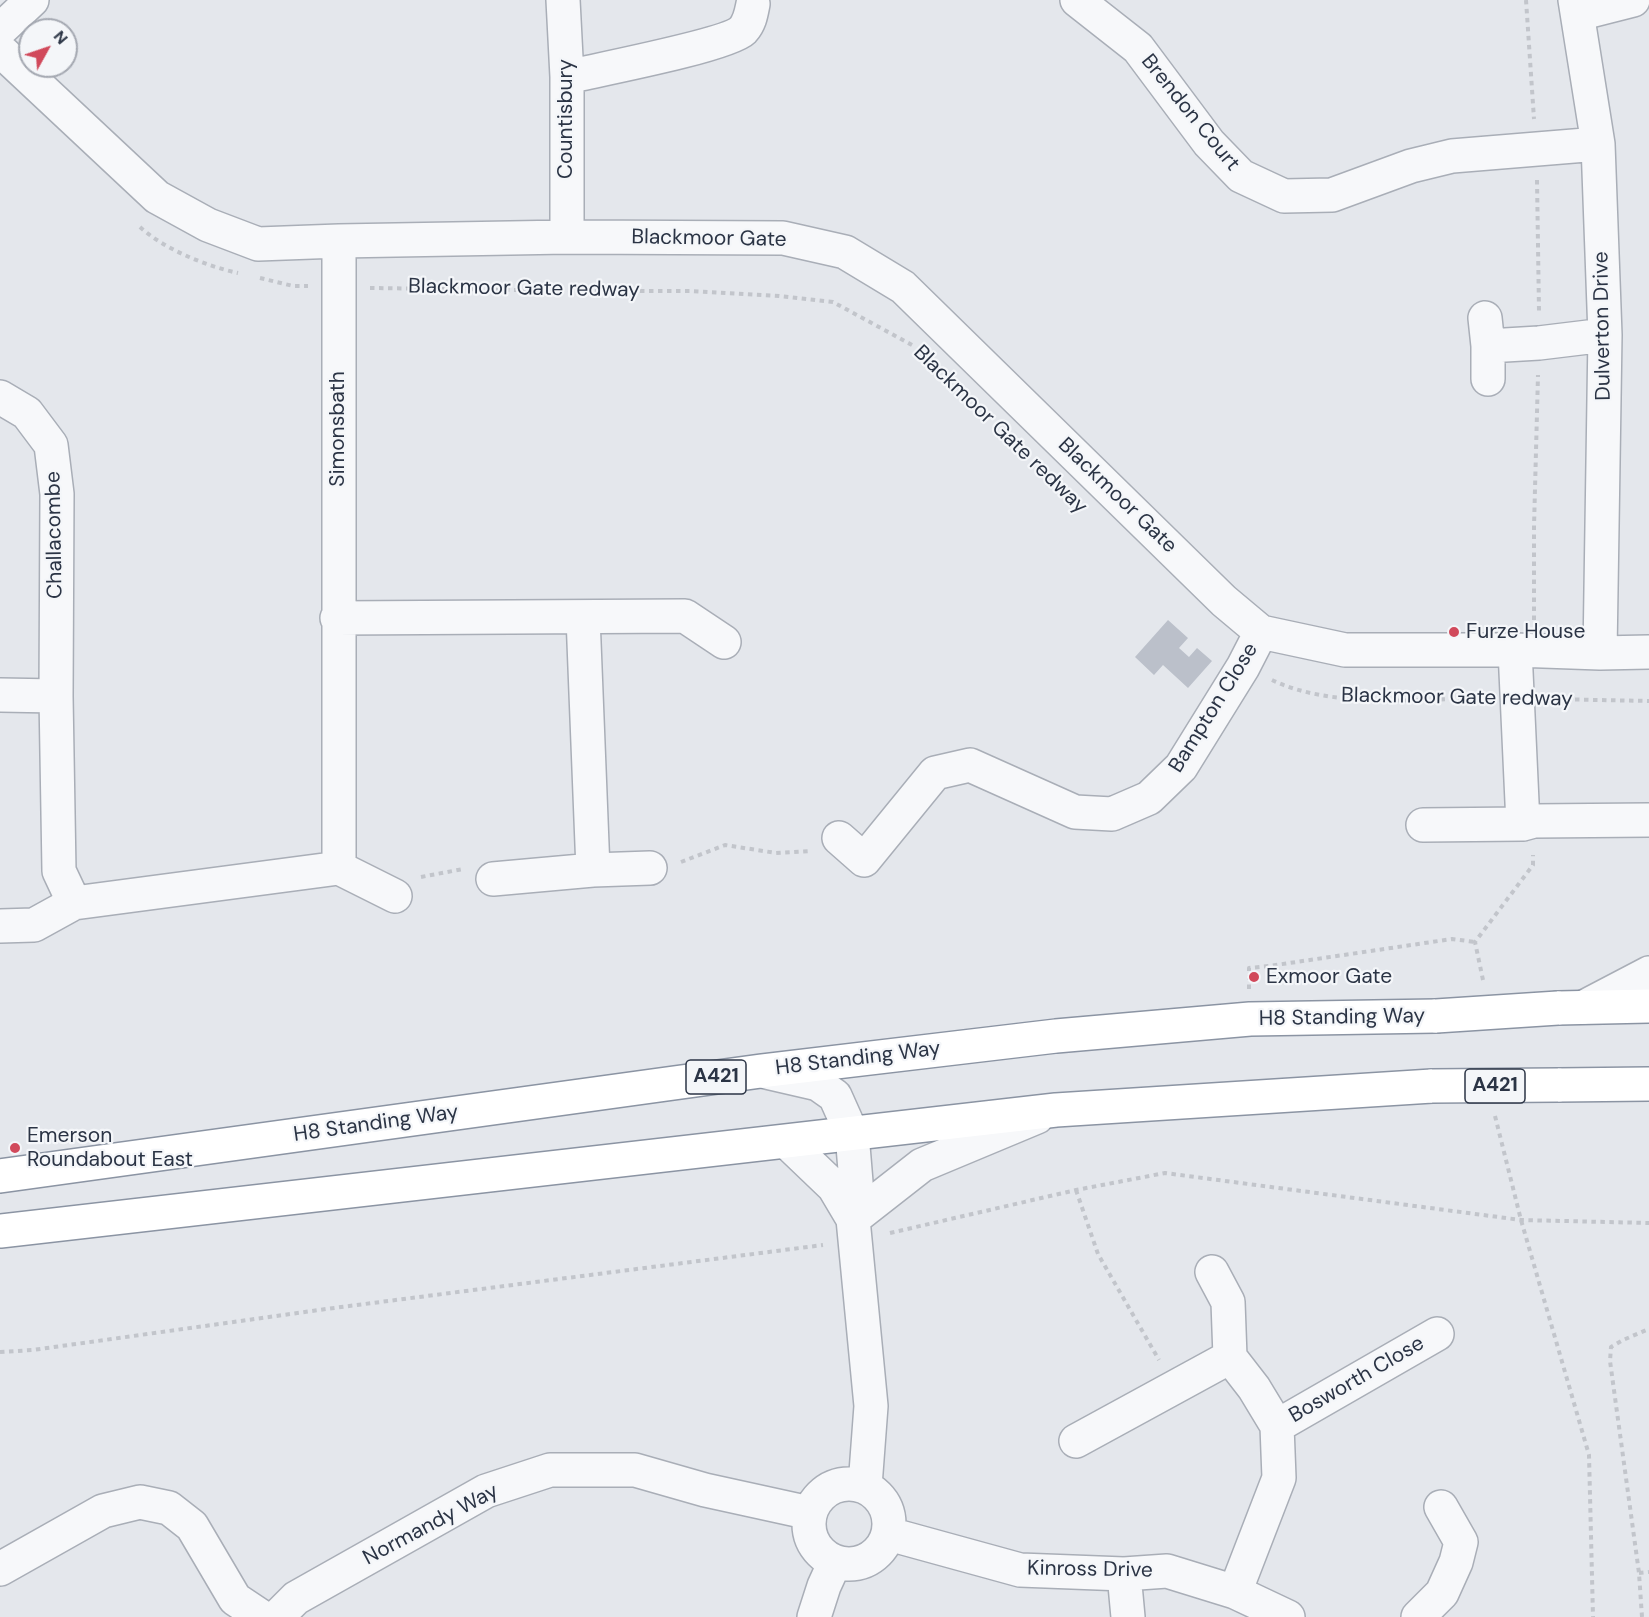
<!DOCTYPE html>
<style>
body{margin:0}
#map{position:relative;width:1649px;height:1617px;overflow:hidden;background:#e4e7ec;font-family:"DM Sans",sans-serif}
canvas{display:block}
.north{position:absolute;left:18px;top:18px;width:60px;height:60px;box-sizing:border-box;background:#f4f6f9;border:2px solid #a4a8b1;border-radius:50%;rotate:50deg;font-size:16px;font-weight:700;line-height:24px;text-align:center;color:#2b3445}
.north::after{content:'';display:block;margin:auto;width:21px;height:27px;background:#d1495b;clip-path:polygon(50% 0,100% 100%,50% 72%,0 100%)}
</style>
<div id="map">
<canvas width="1649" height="1617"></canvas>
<div class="north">N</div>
</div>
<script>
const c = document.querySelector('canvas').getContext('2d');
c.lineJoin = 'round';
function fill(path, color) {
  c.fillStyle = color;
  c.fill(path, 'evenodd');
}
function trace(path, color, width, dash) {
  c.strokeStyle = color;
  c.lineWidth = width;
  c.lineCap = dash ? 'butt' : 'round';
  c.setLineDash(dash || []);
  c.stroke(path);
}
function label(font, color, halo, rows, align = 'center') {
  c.font = font + ' "DM Sans",sans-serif';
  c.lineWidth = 4.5;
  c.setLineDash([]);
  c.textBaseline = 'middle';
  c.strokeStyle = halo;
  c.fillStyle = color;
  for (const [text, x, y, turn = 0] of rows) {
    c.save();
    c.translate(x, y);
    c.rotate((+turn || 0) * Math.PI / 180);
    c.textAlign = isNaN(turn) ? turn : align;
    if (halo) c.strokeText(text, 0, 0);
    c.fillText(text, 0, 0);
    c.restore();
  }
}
fill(new Path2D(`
 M1168,620L1188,638L1179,648L1189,657L1197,648L1212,661L1188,688L1163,665L1154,675L1135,657Z`), '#bbc0ca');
const minor = new Path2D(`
 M563,0L567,77V237
 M1077,0L1138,48L1209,143L1241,176L1284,196L1332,195L1411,166L1452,156L1598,144
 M1575,0L1598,144L1605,335L1600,653
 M1578,14L1633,0
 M0,30L32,0
 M0,50L157,197L208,225L258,244L339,241L567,237L783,238L845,252L903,287L1224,601L1261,632L1345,650H1515L1600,653L1649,652
 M567,77C597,70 728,45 743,30C750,22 751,14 753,4
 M339,241V868L395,896
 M1485,318L1488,346V379
 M1488,346L1539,343L1605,335
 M0,397L27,413L51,445L57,494L56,696L59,871L74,903
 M583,617L593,870
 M337,618L685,616L724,642
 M1515,650L1523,824
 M0,695L56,696
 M1423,825L1523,824L1534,821L1649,820
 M839,838L864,860L935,773L970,765L1075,812L1112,814L1149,798L1181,767L1243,667L1261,632
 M493,879L593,870L650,868
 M0,926L34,925L74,903L339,868
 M1584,1007L1649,973
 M766,1072L818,1084L835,1096L852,1134L856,1182L853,1219L871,1406L865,1486
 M787,1142L834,1187L853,1219
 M853,1219L922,1165L1037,1117
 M1212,1272L1228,1302L1230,1357
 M1277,1426L1437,1334
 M1076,1441L1230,1357L1254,1388L1277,1426L1279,1478L1235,1592
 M809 1524a40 40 0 1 1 80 0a40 40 0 1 1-80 0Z
 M889,1534L1020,1570L1124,1574L1167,1571L1235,1592L1288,1617
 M0,1569L103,1511L140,1502L169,1508L192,1526L235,1599L262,1617
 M1124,1574L1128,1617
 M277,1617L296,1598L486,1491L550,1470H635L705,1490L810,1513
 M814,1617L824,1586L835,1562
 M1418,1617L1442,1593L1456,1562L1461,1542L1441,1507`);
const highway = new Path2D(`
 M1558,1008L1649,1006
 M1558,1085L1649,1084
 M0,1176L761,1071L1056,1036L1250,1019L1436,1016
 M0,1231L1056,1110L1432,1086`);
trace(minor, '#a9aeb7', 36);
trace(highway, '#8b94a3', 36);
trace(new Path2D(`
 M1526,0L1534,119
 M1537,180L1539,311
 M140,227C164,249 206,266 238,273
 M260,278L293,286H308
 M370,288L597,291H691L779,296L833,302L912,345
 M1534,620V527L1538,375
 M1272,680C1332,709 1420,699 1486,698
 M1548,699L1649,701
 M681,862L725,845L776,853L810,851
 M421,877L463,869
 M1483,980L1475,942L1533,865V855
 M1249,989V968L1269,966L1452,939L1475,942
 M1495,1116L1521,1220L1589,1455L1593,1617
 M1076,1190L1098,1254L1159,1360
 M890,1233L1076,1190L1165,1173L1521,1220L1649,1223
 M0,1352L33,1350L326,1309L823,1245
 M1639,1573L1649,1572
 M1642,1617L1639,1573L1610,1361L1611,1347L1623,1340L1649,1329`), '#c2c5cb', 4, [4.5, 4.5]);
trace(minor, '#f7f8fa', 33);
trace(highway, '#fff', 33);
const highwayBridge = new Path2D(`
 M1436,1016L1558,1008
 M1432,1086L1558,1085`);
trace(highwayBridge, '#8b94a3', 36, []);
trace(highwayBridge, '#fff', 33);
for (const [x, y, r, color] of [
 [1454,632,6,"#d1495b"],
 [1254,977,6,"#d1495b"],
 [15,1148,6,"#d1495b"]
]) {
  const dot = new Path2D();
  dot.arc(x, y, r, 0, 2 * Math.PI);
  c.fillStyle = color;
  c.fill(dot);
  trace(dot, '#f4f6f9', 2);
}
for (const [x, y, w] of [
 [716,1077,60],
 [1495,1086,60]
]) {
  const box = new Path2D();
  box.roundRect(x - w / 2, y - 17, w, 34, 4.5);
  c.fillStyle = '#f4f6f9';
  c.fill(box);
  trace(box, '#2b3445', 1.5);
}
label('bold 20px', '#2b3445', null, [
 ["A421",716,1077],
 ["A421",1495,1086]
]);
label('21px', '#2b3445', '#f4f6f9', [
 ["Brendon Court",1190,113,51],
 ["Countisbury",566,119,-90],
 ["Blackmoor Gate",709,239,1],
 ["Blackmoor Gate redway",524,289,1],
 ["Dulverton Drive",1603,326,-91],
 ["Simonsbath",338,429,-90],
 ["Blackmoor Gate redway",1000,430,44],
 ["Blackmoor Gate",1117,496,44],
 ["Challacombe",55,535,-91],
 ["Blackmoor Gate redway",1457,698,1],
 ["Bampton Close",1214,708,-58],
 ["H8 Standing Way",1342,1018,-1],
 ["H8 Standing Way",858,1059,-7],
 ["H8 Standing Way",376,1124,-8],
 ["Bosworth Close",1357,1380,-30],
 ["Normandy Way",431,1525,-28],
 ["Kinross Drive",1090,1570,1]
]);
label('21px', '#2b3445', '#f4f6f9', [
 ["Furze House",1466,632],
 ["Exmoor Gate",1266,977],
 ["Emerson",27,1136],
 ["Roundabout East",27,1160]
], 'left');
</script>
